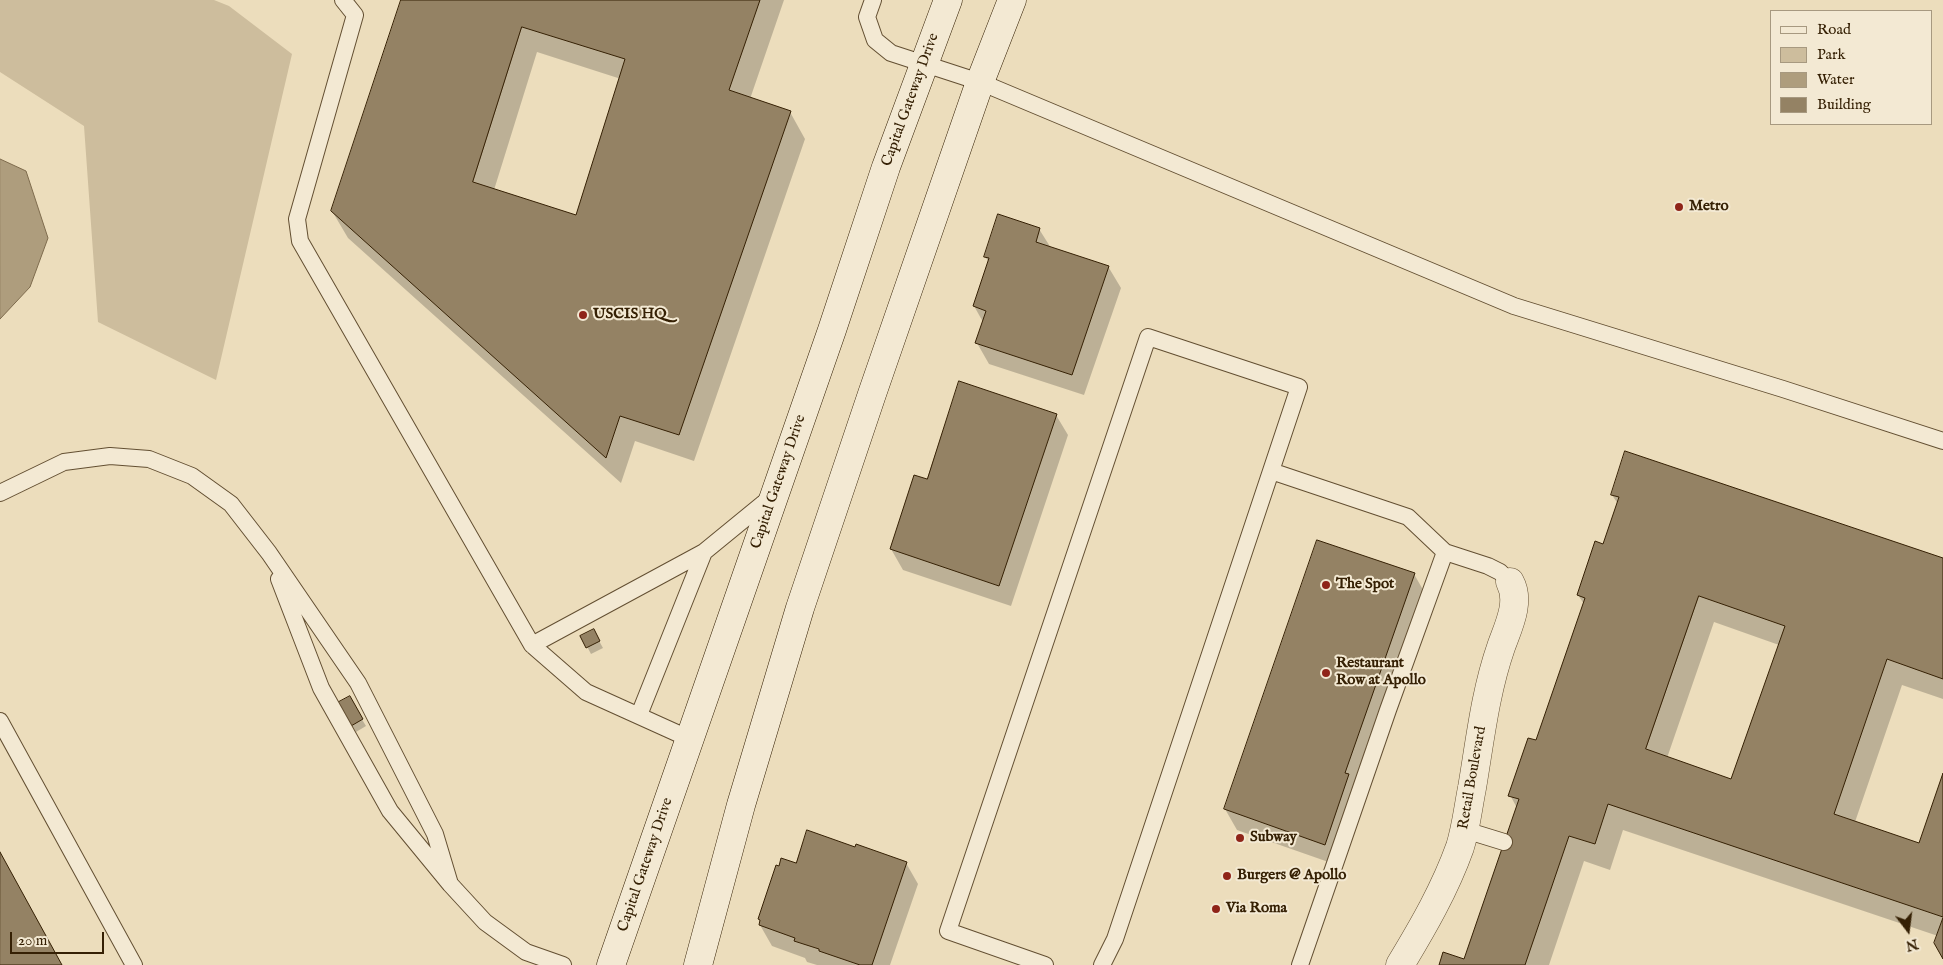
<!DOCTYPE html>
<style>
body{margin:0}
#map{position:relative;width:1943px;height:965px;overflow:hidden;background:#ecddbc;font-family:"IM FELL English",serif}
canvas{display:block}
.legend{position:absolute;left:1770px;top:10px;width:162px;height:115px;box-sizing:border-box;background:#f3e9d3;border:1px solid #a79980;margin:0;padding:6px 9px;list-style:none;font-size:15px;color:#352004}
.legend li{display:flex;align-items:center;gap:10px;height:25px}
.legend b{width:25px;border:1px solid #a79980}
.north{position:absolute;left:1883px;top:905px;width:50px;height:50px;-webkit-text-stroke:4px #f3e9d3;paint-order:stroke;rotate:165deg;font-size:14px;font-weight:700;line-height:20px;text-align:center;color:#352004}
.north::after{content:'';display:block;margin:auto;width:18px;height:22px;background:#352004;clip-path:polygon(50% 0,100% 100%,50% 72%,0 100%)}
.scale{position:absolute;left:10px;top:932px;width:94px;height:22px;box-sizing:border-box;border:2px solid #352004;border-top:0;padding-left:6px;font-size:15px;line-height:18px;white-space:nowrap;color:#352004;-webkit-text-stroke:4px #f3e9d3;paint-order:stroke}
</style>
<div id="map">
<canvas width="1943" height="965"></canvas>
<ul class="legend">
<li><b style="height:6px;background:#f3e9d3"></b>Road</li>
<li><b style="height:14px;background:#cdbd9d"></b>Park</li>
<li><b style="height:14px;background:#ae9d7d"></b>Water</li>
<li><b style="height:14px;background:#948264"></b>Building</li>
</ul>
<div class="north">N</div>
<div class="scale">20 m</div>
</div>
<script>
const c = document.querySelector('canvas').getContext('2d');
c.lineJoin = 'round';
function fill(path, color) {
  c.fillStyle = color;
  c.fill(path, 'evenodd');
}
function trace(path, color, width, dash) {
  c.strokeStyle = color;
  c.lineWidth = width;
  c.lineCap = dash ? 'butt' : 'round';
  c.setLineDash(dash || []);
  c.stroke(path);
}
function label(font, color, halo, rows, align = 'center') {
  c.font = font + ' "IM FELL English",serif';
  c.lineWidth = 4;
  c.setLineDash([]);
  c.textBaseline = 'middle';
  c.strokeStyle = halo;
  c.fillStyle = color;
  for (const [text, x, y, turn = 0] of rows) {
    c.save();
    c.translate(x, y);
    c.rotate((+turn || 0) * Math.PI / 180);
    c.textAlign = isNaN(turn) ? turn : align;
    if (halo) c.strokeText(text, 0, 0);
    c.fillText(text, 0, 0);
    c.restore();
  }
}
fill(new Path2D(`
 M0,0H214L229,6L292,54L216,380L98,322L84,126L0,72Z`), '#cdbd9d');
const water = new Path2D(`
 M0,159L26,171L48,238L30,287L0,319Z`);
fill(water, '#ae9d7d');
trace(water, '#7e6b4d', 1);
fill(new Path2D(`
 M402,0H784L750,99L790,112L805,139L694,461L635,441L621,483L348,238L332,211ZM537,52L621,79L577,216L494,190Z
 M1039,229L1051,248L1109,268L1121,288L1084,395L989,364L977,343L983,322L974,306L989,262L985,257Z
 M1056,415L1068,435L1011,606L903,570L891,549L928,481Z
 M1612,495L1943,560V699L1902,685L1855,822L1920,844L1943,777V956L1938,936L1623,830L1610,870L1584,861L1549,965H1440L1465,961L1517,808L1510,795L1536,742L1584,604L1578,595L1604,546L1618,504ZM1714,622L1779,645L1732,781L1667,758Z
 M1414,574L1426,595L1337,865L1237,830L1225,809Z
 M593,630L603,648L591,654L582,637Z
 M349,698L366,726L356,732L339,704Z
 M856,848L906,863L918,884L890,965H817L807,962L805,958L772,946L760,925L761,922L759,919L796,865Z`), '#0003');
const building = new Path2D(`
 M401,0H760L729,90L791,111L679,435L620,416L606,458L331,211ZM522,27L625,59L576,215L473,182Z
 M998,214L1040,228L1036,242L1109,266L1072,375L975,343L986,311L973,306L989,258L984,257Z
 M959,381L1057,414L999,586L890,549L914,475L927,479Z
 M1625,451L1943,558V679L1887,659L1834,814L1919,843L1943,773V917L1608,804L1595,844L1569,836L1525,965H1439L1443,952L1464,959L1519,799L1508,796L1528,738L1536,740L1585,598L1577,595L1595,541L1603,544L1619,497L1611,495ZM1699,596L1785,626L1731,779L1646,749Z
 M1317,540L1415,573L1345,773L1349,774L1325,845L1224,809Z
 M594,629L600,641L586,648L580,636Z
 M350,696L363,719L351,726L337,703Z
 M807,830L855,847L856,844L907,862L872,965H860L819,951V949L794,941L795,938L759,925L760,920L758,919L776,865L779,866L781,858L796,863Z
 M0,852L62,965H0Z
 M1943,918V959L1934,943Z`);
fill(building, '#948264');
trace(building, '#352004', 1);
const lane = new Path2D(`
 M343,0L355,15L297,219L300,241L532,645L704,552L770,498
 M873,0L867,17L875,40L891,53L980,82L1514,306L1783,389L1943,441
 M1271,471L1408,517L1445,552L1488,566L1500,572L1510,582
 M0,493L64,462L110,456L149,459L192,476L231,504L269,553L358,683L435,834L450,884
 M279,579L321,688L390,811L450,884L485,922L526,952L563,965
 M532,645L586,692L690,739
 M639,715L704,552
 M0,721L134,965
 M1465,830L1504,842
 M1045,965L948,931L1148,337L1299,387L1115,939L1102,965
 M1300,965L1388,710L1445,552`);
const street = new Path2D(`
 M1400,965C1423,927 1445,889 1460,847C1466,828 1468,808 1472,788C1480,741 1485,693 1501,647C1508,627 1521,602 1510,582`);
const secondary = new Path2D(`
 M611,965L832,330L886,167L948,0
 M698,965L741,805L800,608L872,394L980,82L1012,0`);
trace(lane, '#634f32', 18);
trace(street, '#634f32', 29);
trace(secondary, '#352004', 29);
trace(lane, '#f3e9d3', 16);
trace(street, '#f3e9d3', 28);
trace(secondary, '#f3e9d3', 28);
for (const [x, y, r, color] of [
 [1679,207,5,"#8f2418"],
 [583,315,5,"#8f2418"],
 [1326,585,5,"#8f2418"],
 [1326,673,5,"#8f2418"],
 [1240,838,5,"#8f2418"],
 [1227,876,5,"#8f2418"],
 [1216,909,5,"#8f2418"]
]) {
  const dot = new Path2D();
  dot.arc(x, y, r, 0, 2 * Math.PI);
  c.fillStyle = color;
  c.fill(dot);
  trace(dot, '#f3e9d3', 2);
}
label('15px', '#352004', '#f3e9d3', [
 ["Capital Gateway Drive",911,100,-70],
 ["Capital Gateway Drive",779,482,-71],
 ["Retail Boulevard",1473,778,-80],
 ["Capital Gateway Drive",646,865,-71]
]);
label('bold 15px', '#352004', '#f3e9d3', [
 ["Metro",1689,207],
 ["USCIS HQ",593,315],
 ["The Spot",1336,585],
 ["Restaurant",1336,664],
 ["Row at Apollo",1336,681],
 ["Subway",1250,838],
 ["Burgers @ Apollo",1237,876],
 ["Via Roma",1226,909]
], 'left');
</script>
